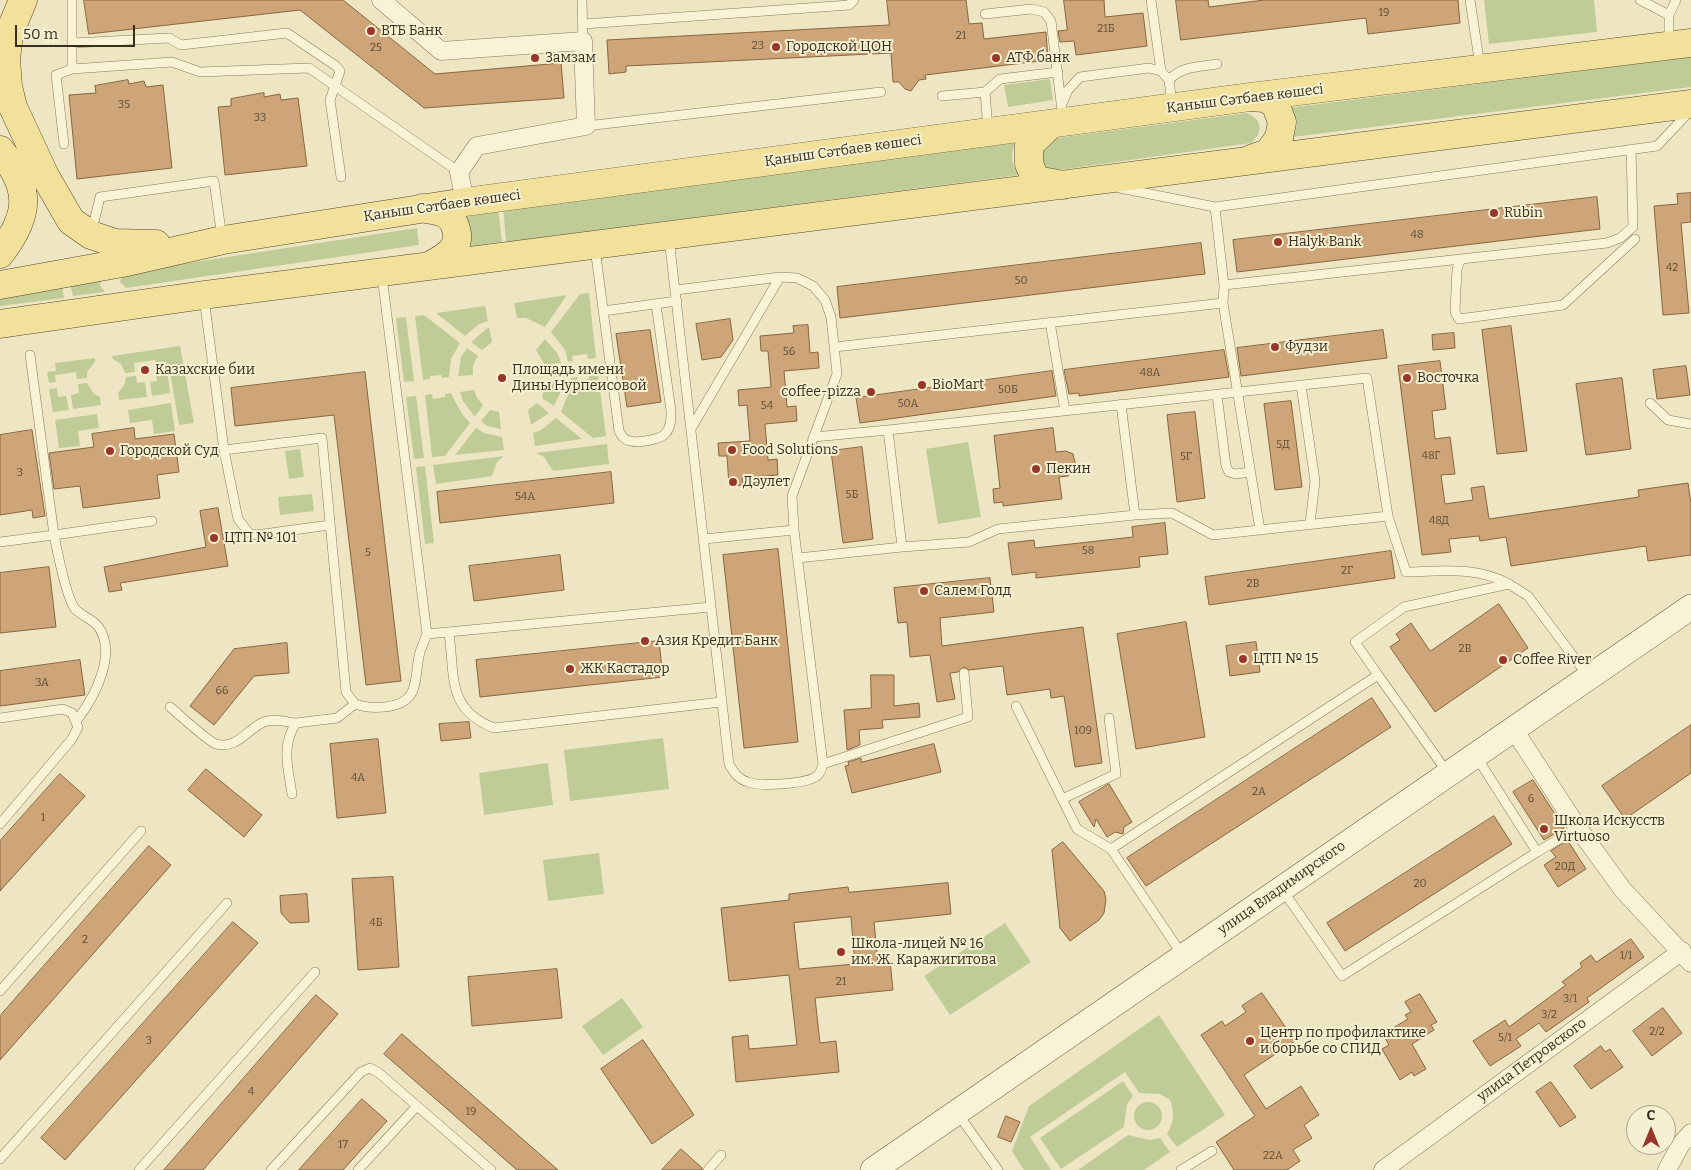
<!DOCTYPE html>
<meta charset="utf-8">
<style>
body{margin:0}
#map{position:relative;width:1691px;height:1170px;overflow:hidden;background:#eee6c3;font-family:Bitter,serif}
canvas{display:block}
.north{position:absolute;left:1626px;top:1105px;width:50px;height:50px;box-sizing:border-box;background:#f6f0d2;border:1px solid #aaa28a;border-radius:50%;rotate:0deg;font-size:14px;font-weight:700;line-height:20px;text-align:center;color:#382e1e}
.north::after{content:'';display:block;margin:auto;width:18px;height:22px;background:#983629;clip-path:polygon(50% 0,100% 100%,50% 72%,0 100%)}
.scale{position:absolute;left:15px;top:25px;width:120px;height:22px;box-sizing:border-box;border:2px solid #382e1e;border-top:0;padding-left:6px;font-size:15px;line-height:18px;white-space:nowrap;color:#382e1e;-webkit-text-stroke:4px #f6f0d2;paint-order:stroke}
</style>
<div id="map">
<canvas width="1691" height="1170"></canvas>
<div class="north">С</div>
<div class="scale">50 m</div>
</div>
<script>
const c = document.querySelector('canvas').getContext('2d');
c.lineJoin = 'round';
function fill(path, color) {
  c.fillStyle = color;
  c.fill(path, 'evenodd');
}
function trace(path, color, width, dash) {
  c.strokeStyle = color;
  c.lineWidth = width;
  c.lineCap = dash ? 'butt' : 'round';
  c.setLineDash(dash || []);
  c.stroke(path);
}
function label(font, color, halo, rows, align = 'center') {
  c.font = font + ' Bitter,serif';
  c.lineWidth = 4;
  c.setLineDash([]);
  c.textBaseline = 'middle';
  c.strokeStyle = halo;
  c.fillStyle = color;
  for (const [text, x, y, turn = 0] of rows) {
    c.save();
    c.translate(x, y);
    c.rotate((+turn || 0) * Math.PI / 180);
    c.textAlign = isNaN(turn) ? turn : align;
    if (halo) c.strokeText(text, 0, 0);
    c.fillText(text, 0, 0);
    c.restore();
  }
}
fill(new Path2D(`
 M1484,0H1594L1597,32L1489,44Z
 M1691,57V87L1293,137C1299,126 1298,117 1288,108Z
 M1050,79L1053,100L1008,107L1004,85Z
 M1247,113C1262,119 1264,133 1251,143L1052,171L1045,168L1041,161L1042,145L1049,139Z
 M1015,143C1010,155 1011,164 1019,175L506,242L503,206Z
 M498,207L502,242L465,247L459,212Z
 M417,228L419,245L126,288L120,282L123,273Z
 M102,277L100,285L105,292L73,296L70,284Z
 M62,286L64,298L0,306V297Z
 M589,293L596,358L588,359L587,354L572,356L573,361L568,362L565,350L551,332L580,294Z
 M567,295L545,327L526,318H517L514,303Z
 M485,306L488,321L479,324L465,336L436,313Z
 M424,315L460,343L451,359L449,377L442,378L441,375L430,376V379L423,380L415,316Z
 M406,317L414,381L404,382L396,318Z
 M489,327L492,342L482,350L471,342Z
 M545,339L558,354L561,363L545,365L536,350Z
 M180,346L194,423L179,425L169,366L156,367L155,360L134,363L135,372L125,373L121,364L113,359L112,356Z
 M467,348L478,356L473,365V375L458,376L461,357Z
 M95,358V362L87,372V378L77,379L76,372L55,375L56,382L49,383L47,372L56,371L55,363Z
 M167,371L170,393L152,396L150,382L157,381L156,372Z
 M598,374L606,436L593,438L561,412L569,392L571,378L577,377L578,381L589,379V375Z
 M136,376L137,383L145,382L147,397L119,400L118,393L125,384L126,377Z
 M563,379L562,389L554,406L542,398L546,381Z
 M87,383L94,394L100,397L101,405L73,409L71,395L79,393L78,384Z
 M57,388L58,397L66,396L69,410L53,412L49,389Z
 M474,390L477,398L483,405L475,417L463,401L460,392Z
 M451,393L462,414L470,423L445,456L432,457L425,395L432,394L433,399L445,397V394Z
 M416,396L424,458L414,459L406,397Z
 M171,403L175,431L154,434L152,420L130,423L128,410Z
 M537,403L549,413L531,425L528,410Z
 M490,410L499,412L501,429L487,426L481,421Z
 M97,414L99,428L78,431L80,446L59,448L55,420Z
 M556,418L582,439L535,446L533,433L541,430Z
 M476,428L484,433L502,437L504,450L455,455Z
 M968,442L981,517L938,524L926,449Z
 M607,444L609,464L553,471L544,457L536,453Z
 M300,449L304,477L289,479L285,451Z
 M504,456L497,462L492,476L436,484L433,465Z
 M425,466L434,543L425,544L416,467Z
 M312,494L314,511L280,515L278,497Z
 M663,738L669,789L570,801L564,750Z
 M548,763L553,805L484,815L479,773Z
 M599,853L604,894L548,901L543,860Z
 M1005,923L1031,962L950,1015L924,976Z
 M622,998L643,1027L603,1055L582,1026Z
 M1159,1015L1225,1115L1177,1147L1167,1134C1174,1121 1175,1114 1170,1100L1160,1094L1139,1093L1125,1072L1030,1137L1051,1170H1024L1012,1151L1029,1106Z
 M1123,1081L1133,1096L1127,1104L1124,1127L1061,1169L1040,1138Z
 M1134 1116a14 14 0 1 1 28 0a14 14 0 1 1-28 0Z
 M1128,1135L1150,1140L1160,1138L1170,1152L1144,1170H1078Z`), '#c0cc97');
const building = new Path2D(`
 M84,0H343L435,74L561,63L564,98L424,108L300,10L89,34Z
 M887,0H966L969,24L982,23L984,39L1046,32L1048,60L925,75L926,79L919,80L911,91L905,89L899,82H893L891,53L626,66V72L609,74L607,40L889,25Z
 M1064,0H1104L1105,17L1143,13L1147,46L1076,55L1074,41L1060,42L1058,31L1067,30Z
 M1176,0H1208L1209,7L1264,0H1458L1460,23L1368,34L1366,18L1181,40Z
 M128,80L129,84L144,81L146,87L163,85L172,168L77,179L69,95L96,93L95,86Z
 M264,93V97L280,94L281,100L298,98L307,166L225,175L218,107L231,106V99Z
 M1691,193V222L1681,223L1689,313L1663,315L1654,206L1678,204L1677,194Z
 M1597,197L1600,229L1237,272L1233,240Z
 M1201,243L1205,274L840,318L837,287Z
 M730,319L733,340L721,357L702,360L696,324Z
 M808,325L810,353L818,352L819,368L784,371L787,407L796,406L797,421L765,424L768,460L777,459L778,475L742,478L743,485L729,486L727,456H719L718,443L750,441L747,405L739,406L738,390L771,387L768,351H761L760,336L794,333L793,326Z
 M1511,326L1527,451L1497,454L1482,330Z
 M650,330L661,402L627,407L616,334Z
 M1383,330L1387,358L1241,376L1237,348Z
 M1454,333L1455,348L1433,350L1432,335Z
 M1224,350L1229,377L1079,396V393L1069,394L1064,370Z
 M1440,361L1446,409L1432,411L1435,439L1450,437L1455,474L1441,475L1445,504L1473,500L1471,488L1484,486L1489,519L1639,497L1638,490L1688,483L1691,504V555L1648,561L1646,546L1511,566L1506,537L1480,541L1479,536L1449,539L1451,552L1422,555L1398,366Z
 M1686,366L1690,395L1657,399L1653,370Z
 M1052,371L1056,396L860,423L856,398Z
 M365,372L401,681L366,685L334,415L235,426L231,388Z
 M1622,378L1631,449L1586,455L1576,384Z
 M1291,401L1302,487L1275,490L1264,404Z
 M1195,412L1205,498L1177,502L1167,415Z
 M134,428L135,439L174,434L179,472L157,475L160,498L83,508L80,486L54,489L49,453L94,447L92,434Z
 M1053,428L1056,452L1066,451L1073,454L1075,462L1074,470L1068,476L1059,477L1062,499L1003,506V502L994,503L993,489L1000,488L994,436Z
 M32,430L45,516L33,518L32,510L0,515V435Z
 M862,447L873,539L843,543L831,451Z
 M611,472L614,503L440,523L437,492Z
 M218,508L228,566L120,583L122,590L109,592L104,567L206,547L200,511Z
 M1165,523L1168,554L1139,557L1140,567L1036,578V572L1012,575L1008,543L1034,540L1035,548L1133,537L1132,527Z
 M778,549L798,742L744,748L723,555Z
 M1391,551L1395,578L1209,605L1205,577Z
 M560,555L564,590L474,601L469,566Z
 M49,567L56,627L0,633V573Z
 M990,578L994,612L940,618L942,646L1083,627L1102,763L1075,767L1064,696L1051,698L1050,689L1007,695L1003,666L969,670L964,667L958,672L950,673L955,699L937,702L930,655L910,657L907,622L898,623L894,588Z
 M1499,604L1528,648L1435,712L1390,647L1400,640L1396,634L1411,623L1430,651Z
 M1186,622L1205,737L1136,749L1117,634Z
 M659,641L663,677L480,697L476,660Z
 M1256,642L1260,672L1230,676L1226,646Z
 M287,643L289,673L254,676L214,725L190,706L234,649Z
 M80,660L85,695L0,706V671Z
 M871,675H894V706L919,703L920,717L882,720L883,728L859,730L860,745L847,750L844,710L871,708Z
 M1372,698L1391,727L1146,886L1127,858Z
 M469,722L471,738L441,741L439,724Z
 M1691,725V773L1625,819L1602,786Z
 M378,739L386,813L337,818L330,744Z
 M934,744L941,772L852,793L845,766L849,765L848,762L861,758V762Z
 M206,769L262,815L244,837L188,790Z
 M60,774L85,796L0,891V841Z
 M1533,780L1564,828L1544,840L1513,792Z
 M1109,784L1132,822L1124,827L1123,834L1115,832L1107,837L1096,819L1094,827L1079,802Z
 M1494,816L1512,844L1345,951L1327,923Z
 M1568,841L1586,869L1558,887L1544,865L1556,857L1551,851Z
 M1063,842L1104,891L1106,899L1104,913L1099,920L1070,941L1060,928L1052,850Z
 M149,846L171,865L0,1060V1016Z
 M393,877L399,967L358,970L352,879Z
 M948,883L951,914L874,922L878,962L890,961L893,990L815,998L820,1043L836,1041L839,1072L736,1082L732,1037L748,1035L749,1049L797,1045L789,975L729,981L721,908L789,900V894L848,887L849,892ZM851,917L855,964L799,969L794,923Z
 M307,894L309,922L290,923L281,913L280,896Z
 M233,922L258,943L65,1160L41,1138Z
 M1631,939L1644,957L1587,998L1589,1002L1546,1032L1539,1023L1516,1039L1521,1046L1490,1066L1473,1041L1505,1020L1509,1027L1566,985L1562,982L1582,967L1580,963L1591,955L1596,962Z
 M557,969L562,1018L472,1026L468,977Z
 M1262,993L1295,1041L1244,1075L1266,1109L1301,1086L1319,1115L1304,1125L1312,1138L1293,1150L1300,1161L1287,1170H1234L1216,1142L1255,1116L1201,1035L1222,1021L1225,1026L1246,1012L1242,1006Z
 M1420,994L1437,1022L1431,1025L1434,1030L1412,1044L1426,1069L1414,1076L1412,1072L1400,1080L1382,1049L1389,1045L1383,1034L1408,1019L1405,1015L1411,1012L1405,1002Z
 M316,995L338,1014L203,1170H164Z
 M1663,1008L1682,1033L1652,1056L1633,1031Z
 M402,1034L558,1170H517L384,1054Z
 M643,1040L694,1115L652,1144L601,1069Z
 M1601,1046L1605,1052L1610,1049L1623,1067L1591,1089L1574,1066Z
 M1551,1082L1576,1117L1560,1127L1536,1092Z
 M362,1099L387,1121L343,1170H299Z
 M1006,1116L1020,1122L1011,1142L998,1137Z
 M681,1149L702,1168V1170H662Z`);
fill(building, '#cda578');
trace(building, '#88653f', 1);
const lane = new Path2D(`
 M582,0L583,41
 M1151,0L1161,71
 M1470,0L1480,66
 M1640,0L1669,15
 M985,14L1031,9L1044,12L1051,21L1063,119
 M584,24L849,5L854,0
 M73,43L169,38L181,45L287,33L336,66L340,71L330,100L341,177
 M1669,43V15L1676,0
 M72,69L172,62L200,72L309,68L459,172
 M985,92L1000,79L1058,72
 M942,96L985,92L988,129
 M1062,104L1068,90L1080,77L1149,68L1161,71L1169,80
 M1172,105L1169,80C1182,66 1198,67 1217,64
 M586,126L881,92
 M64,144L56,75L72,69V0
 M1120,188L1215,207L1657,146L1691,110
 M1215,207L1224,285L1223,303L1260,530
 M92,230L100,197L214,181L222,238
 M669,238L729,764C734,773 738,779 748,782C760,787 810,784 818,775C821,772 822,767 823,764L794,530L792,496L837,374L831,317L825,300L813,286L797,278L780,277L676,290
 M595,248L619,431C622,436 624,440 630,441C638,443 659,440 665,434C671,428 671,419 671,411L656,304
 M1461,259L1457,269L1455,312L1459,319L1563,305L1635,239
 M1224,285L1607,243L1620,238L1633,227L1631,149
 M204,298L224,450L322,438L346,692L355,704
 M603,311L677,301
 M1050,322L1065,411
 M835,347L1223,303
 M30,355L54,535L152,521
 M1301,385L1315,481L1310,524
 M1217,395L1226,466L1229,472L1236,474L1250,472
 M1650,403L1668,420L1691,424
 M692,427L780,277
 M814,437L888,430
 M224,450L238,519L249,533L256,535L330,525
 M1388,516L1406,572C1441,571 1477,566 1509,584
 M704,539L794,530
 M0,542L54,535C57,550 66,597 75,609C81,615 91,619 97,625C119,652 94,698 77,720
 M902,547L969,542L998,529L1135,515
 M798,558L902,547L888,430C1048,413 1208,396 1367,378L1388,516L1213,535L1172,513L1135,515L1121,404
 M449,633C455,677 447,710 494,728L721,702
 M427,634L711,607
 M1378,675L1355,642L1404,607L1509,584L1528,596L1588,676
 M1016,706L1077,829L1111,849
 M170,707C180,715 206,740 216,744C237,750 248,728 264,722C274,718 286,722 296,723
 M0,718L63,709L72,713L78,727L72,739L0,824
 M823,764L968,717L964,673
 M292,794C288,768 281,746 296,723L337,718L355,704C366,708 374,708 385,707C422,703 413,679 420,652C422,646 425,640 427,634L382,276
 M1062,799L1116,774L1109,718
 M1537,852L1578,828
 M1282,889L1342,976L1537,852L1476,756
 M1183,956L1111,849L1378,675L1447,772
 M0,991L141,831
 M958,1114L998,1170
 M0,1159L227,903
 M139,1170L315,972
 M271,1170L361,1072L370,1068L379,1073L491,1170
 M358,1170L416,1107
 M708,1170L721,1155
 M1181,1170L1212,1151`);
const street = new Path2D(`
 M381,0L441,51L583,41L586,126L477,146L459,172L465,202
 M1514,730L1578,828L1623,890L1691,963
 M1383,1170L1682,951
 M1667,1170L1681,1144L1691,1133`);
const secondary = new Path2D(`
 M873,1170L1691,607`);
const primary = new Path2D(`
 M23,0L9,34L6,59L8,86L13,107L45,176L71,221L91,235L115,243L156,244
 M1250,97L1264,98L1275,103L1282,122L1279,138L1268,153L1251,159
 M1051,124L1029,145V164L1036,180L1063,185
 M0,150C32,189 30,215 0,254
 M422,208C429,210 439,210 445,214C452,218 454,222 456,229C462,249 444,258 429,266
 M0,285L122,263L223,240L465,202L1250,97L1691,43
 M0,324L204,295L1691,104`);
trace(lane, '#88785a', 10);
trace(street, '#88785a', 19);
trace(secondary, '#6a593d', 26);
trace(primary, '#56452e', 29);
trace(lane, '#f9f3d6', 9);
trace(street, '#f9f3d6', 18);
trace(secondary, '#f9f3d6', 25);
trace(primary, '#f2e19a', 28);
for (const [x, y, r, color] of [
 [371,31,5,"#983629"],
 [776,47,5,"#983629"],
 [535,58,5,"#983629"],
 [996,58,5,"#983629"],
 [1494,213,5,"#983629"],
 [1278,242,5,"#983629"],
 [1275,347,5,"#983629"],
 [145,370,5,"#983629"],
 [502,378,5,"#983629"],
 [1407,378,5,"#983629"],
 [922,385,5,"#983629"],
 [871,392,5,"#983629"],
 [732,450,5,"#983629"],
 [110,451,5,"#983629"],
 [1036,469,5,"#983629"],
 [733,482,5,"#983629"],
 [214,538,5,"#983629"],
 [924,591,5,"#983629"],
 [645,641,5,"#983629"],
 [1243,659,5,"#983629"],
 [1503,660,5,"#983629"],
 [570,669,5,"#983629"],
 [1544,829,5,"#983629"],
 [841,952,5,"#983629"],
 [1250,1041,5,"#983629"]
]) {
  const dot = new Path2D();
  dot.arc(x, y, r, 0, 2 * Math.PI);
  c.fillStyle = color;
  c.fill(dot);
  trace(dot, '#f6f0d2', 2);
}
label('11px', '#5d4c34', null, [
 ["19",1384,13],
 ["21Б",1106,29],
 ["21",961,36],
 ["23",758,46],
 ["25",376,48],
 ["35",124,105],
 ["33",260,118],
 ["48",1417,235],
 ["42",1672,268],
 ["50",1021,281],
 ["56",789,352],
 ["48А",1150,373],
 ["50Б",1008,390],
 ["50А",908,404],
 ["54",767,406],
 ["5Д",1283,445],
 ["48Г",1431,456],
 ["5Г",1186,457],
 ["3",20,473],
 ["5Б",852,495],
 ["54А",525,497],
 ["48Д",1439,521],
 ["58",1088,551],
 ["5",368,553],
 ["2Г",1347,571],
 ["2В",1253,584],
 ["2В",1465,649],
 ["3А",42,683],
 ["66",222,691],
 ["109",1083,731],
 ["4А",358,778],
 ["2А",1259,792],
 ["6",1531,799],
 ["1",43,818],
 ["20Д",1565,867],
 ["20",1420,884],
 ["4Б",376,923],
 ["2",85,940],
 ["1/1",1626,956],
 ["21",841,982],
 ["3/1",1570,999],
 ["3/2",1549,1015],
 ["2/2",1657,1032],
 ["5/1",1505,1038],
 ["3",149,1041],
 ["4",251,1092],
 ["19",471,1112],
 ["17",343,1145],
 ["22А",1273,1156]
]);
label('14px', '#382e1e', '#f6f0d2', [
 ["ВТБ Банк",381,31],
 ["Городской ЦОН",786,47],
 ["Замзам",545,58],
 ["АТФ банк",1006,58],
 ["Rubin",1504,213],
 ["Halyk Bank",1288,242],
 ["Фудзи",1285,347],
 ["Казахские бии",155,370],
 ["Площадь имени",512,370],
 ["Дины Нурпеисовой",512,386],
 ["Восточка",1417,378],
 ["BioMart",932,385],
 ["coffee-pizza",861,392,"right"],
 ["Food Solutions",742,450],
 ["Городской Суд",120,451],
 ["Пекин",1046,469],
 ["Дәулет",743,482],
 ["ЦТП № 101",224,538],
 ["Салем Голд",934,591],
 ["Азия Кредит Банк",655,641],
 ["ЦТП № 15",1253,659],
 ["Coffee River",1513,660],
 ["ЖК Кастадор",580,669],
 ["Школа Искусств",1554,821],
 ["Virtuoso",1554,837],
 ["Школа-лицей № 16",851,944],
 ["им. Ж. Каражигитова",851,960],
 ["Центр по профилактике",1260,1033],
 ["и борьбе со СПИД",1260,1049]
], 'left');
label('14px', '#382e1e', '#f6f0d2', [
 ["Қаныш Сәтбаев көшесі",1245,99,-7],
 ["Қаныш Сәтбаев көшесі",843,151,-8],
 ["Қаныш Сәтбаев көшесі",442,206,-8],
 ["улица Владимирского",1282,888,-35],
 ["улица Петровского",1532,1060,-36]
]);
</script>
